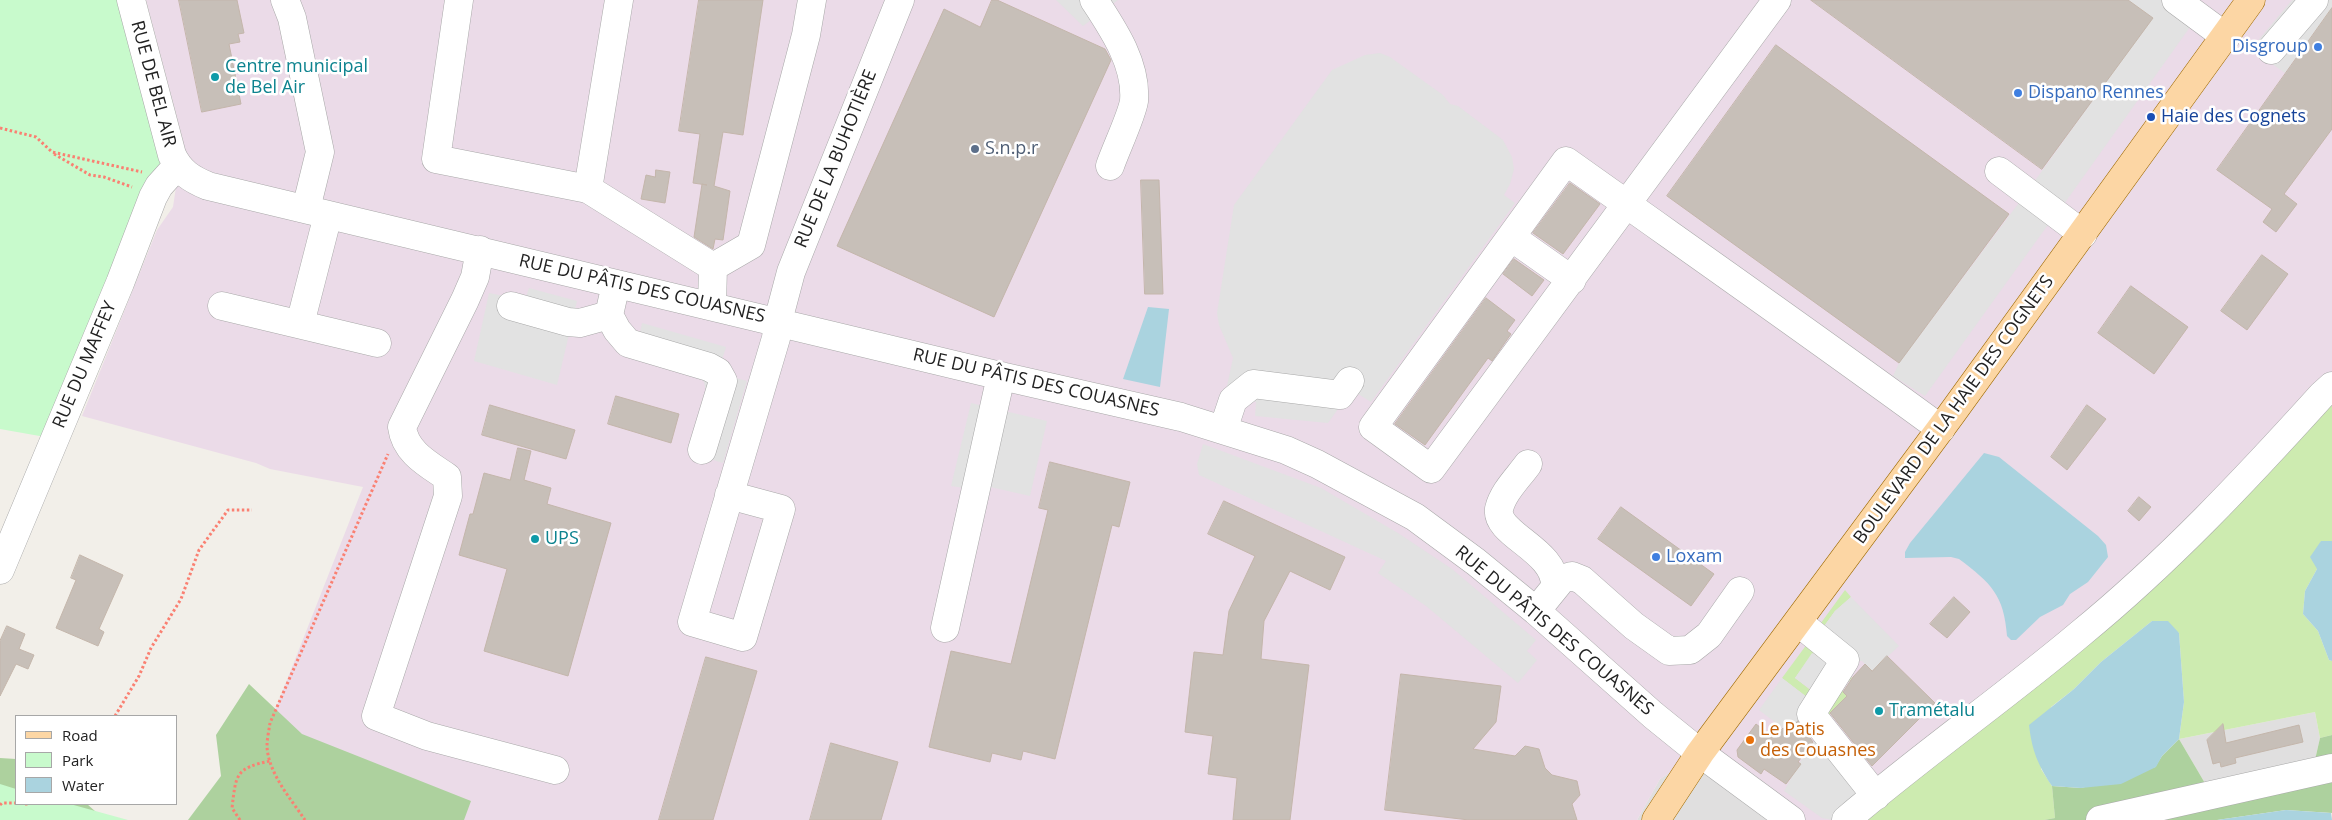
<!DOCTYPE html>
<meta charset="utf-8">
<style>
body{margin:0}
#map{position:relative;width:2332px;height:820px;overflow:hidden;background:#f2efe9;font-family:"Open Sans",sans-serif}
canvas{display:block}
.legend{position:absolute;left:15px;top:715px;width:162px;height:90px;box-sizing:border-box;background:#fff;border:1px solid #a7a7a7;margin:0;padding:6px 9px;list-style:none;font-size:15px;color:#222}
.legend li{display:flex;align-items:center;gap:10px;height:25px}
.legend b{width:25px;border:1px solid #a7a7a7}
</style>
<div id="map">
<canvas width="2332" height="820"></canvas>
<ul class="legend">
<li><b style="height:6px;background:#fcd6a4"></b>Road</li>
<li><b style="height:14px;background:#c8facc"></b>Park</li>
<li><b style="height:14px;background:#aad3df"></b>Water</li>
</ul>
</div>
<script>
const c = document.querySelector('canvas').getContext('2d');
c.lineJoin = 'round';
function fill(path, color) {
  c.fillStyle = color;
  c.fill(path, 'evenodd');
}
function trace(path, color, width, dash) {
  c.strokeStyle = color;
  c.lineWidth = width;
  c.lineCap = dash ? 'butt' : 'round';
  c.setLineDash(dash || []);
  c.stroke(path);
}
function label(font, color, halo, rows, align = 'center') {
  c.font = font + ' "Open Sans",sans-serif';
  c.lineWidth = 5;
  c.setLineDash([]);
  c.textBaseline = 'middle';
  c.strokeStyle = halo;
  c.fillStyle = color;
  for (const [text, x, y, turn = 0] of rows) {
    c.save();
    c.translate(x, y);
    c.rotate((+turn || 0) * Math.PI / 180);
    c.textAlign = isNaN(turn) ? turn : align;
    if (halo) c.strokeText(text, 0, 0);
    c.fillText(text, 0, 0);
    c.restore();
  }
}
fill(new Path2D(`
 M2315,712L2320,738L2310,782L2216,802L2179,739Z
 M1700,753L1800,820H1637L1660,779Z`), '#e0dfdf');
fill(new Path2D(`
 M146,0H2332V380L2245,477L1850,820H1800L1700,753L1660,779L1637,820H244L270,723L363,487L270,469L256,463L82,416L157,230L173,207L183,140Z`), '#ebdbe8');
fill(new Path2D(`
 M2332,380V541H2321L2317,569L2305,591L2303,614L2318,631L2329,660L2332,661V735L2320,738L2315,712L2179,739L2184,702L2179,633L2152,621L2101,662L2074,689L2051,707L2041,769L2052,786L2055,818L2044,820H1850L2090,620Z
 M1845,590L1851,597L1835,611L1822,629L1818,627Z
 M1810,640L1826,657L1824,661L1813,653L1795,678L1817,695L1812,701L1782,678Z
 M1848,674L1852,678L1841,689L1847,696L1824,720Z`), '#cdebb0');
fill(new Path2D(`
 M249,684L302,734L471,801L464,820H188L221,776L216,735Z
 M2332,735V813L2286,810L2217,820H2044L2055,818L2052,786L2081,788L2140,773L2155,767L2162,756L2179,739L2216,802L2310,782L2320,738Z
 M0,758L16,759V804H87L105,820H0Z`), '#add19e');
fill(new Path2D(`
 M0,0H131L168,144L68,441L0,429Z
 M0,784L16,789V804H70L128,820H0Z`), '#c8facc');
fill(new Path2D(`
 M1056,0H1118L1083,26Z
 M2128,0H2196L2205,6L2064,204L2034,182L2152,18Z
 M2292,0H2332V9L2285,73L2251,49Z
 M1380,53L1390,57L1443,95L1450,104L1458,106L1503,140L1512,157L1514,169L1510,184L1504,195L1515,203L1371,402L1355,392L1346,398L1328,423L1255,416L1256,402L1225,395L1233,358L1219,325L1217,313L1234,205L1332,70L1365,55Z
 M2021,200L2050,222L1925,396L1893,376L1899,363Z
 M529,288L577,301L557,385L474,361L489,293L525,300Z
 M642,323L726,347L722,360L732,377L747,381L723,463L690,453L706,392L704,382L701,379L635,358Z
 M971,403L1047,421L1030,496L990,487L964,488L951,486Z
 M1203,444L1321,488L1398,533L1452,569L1536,640L1527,651L1537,660L1518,683L1426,606L1378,573L1386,561L1199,475L1197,464Z
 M1851,597L1899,646L1872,671L1862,661H1858L1827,701L1795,678L1812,653L1824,661L1826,657L1822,629L1835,611Z
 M1782,678L1812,701L1789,733L1759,710Z
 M1818,736L1866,793L1833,820L1822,818L1784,791L1805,753Z`), '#e2e2e2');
fill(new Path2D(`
 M1148,307L1169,309L1160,387L1123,379Z
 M1984,453L1999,457L2098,536L2106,545L2108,557L2088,582L2070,594L2063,605L2040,617L2016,640H2011L2007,636C2004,595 1991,583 1959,559L1951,557L1905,558V552L1910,543Z
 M2321,541H2332V661L2329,660L2318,631L2303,614L2305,591L2317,569L2310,557Z
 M2152,621H2168L2179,633L2184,702L2179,739L2162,756L2156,767L2121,784L2081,788L2052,786C2038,765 2032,751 2029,725L2074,689L2101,662Z
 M2286,810L2331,813L2332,820H2217Z`), '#aad3df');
const building = new Path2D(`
 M179,0H237L244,33L238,34L240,42L229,44L241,104L202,112Z
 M699,0H763L743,135L723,132L714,186L730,191L723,240L715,239L713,249L694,237L702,184L707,185L693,183L700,134L679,131Z
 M992,0H997L1105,49L1111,60L994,317L837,246L944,9L980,27Z
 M1811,0H2128L2153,18L2042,169Z
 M2332,8V129L2284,194L2297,204L2276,232L2263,222L2272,209L2217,170Z
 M1776,45L2009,214L1899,363L1667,196Z
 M656,170L670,172L665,203L641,199L646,175L655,177Z
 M1141,180H1159L1163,294H1145Z
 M1570,183L1600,204L1563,254L1533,233Z
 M2262,255L2288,274L2247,330L2221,311Z
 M1514,259L1544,280L1532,296L1503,274Z
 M2131,286L2188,327L2154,374L2098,333Z
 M1486,298L1515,320L1507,331L1511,334L1492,361L1488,358L1425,445L1395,424Z
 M616,396L679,414L671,443L608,424Z
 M490,405L575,430L566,459L482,435Z
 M2087,405L2106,419L2067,470L2051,457Z
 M518,448L531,451L524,480L551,488L547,504L611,523L568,676L484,651L507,569L459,555L470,514H473L484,473L510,480Z
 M1050,462L1130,482L1119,527L1112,525L1055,759L1023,751L1021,760L992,753L990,762L929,747L951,651L1011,664L1048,510L1039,508Z
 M2139,497L2151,507L2139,521L2128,511Z
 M1224,501L1345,557L1330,590L1290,571L1264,621L1261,659L1309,665L1290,820H1233L1237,778L1208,774L1213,736L1185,732L1194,652L1223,655L1229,611L1255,556L1208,534Z
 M1621,507L1714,574L1691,606L1598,539Z
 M80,555L123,575L99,629L104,632L98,646L56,628L76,580L71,578Z
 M1954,597L1970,612L1947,638L1930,624Z
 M7,626L25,634L19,649L34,655L28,669L16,664L0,696V641Z
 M1887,656L1935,703L1872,766L1830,713L1847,696L1843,692L1853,677L1865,664L1872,671Z
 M706,657L757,671L713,820H659Z
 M1401,674L1501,686L1496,722L1473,749L1515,756L1525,746L1539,749L1545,768L1552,775L1577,781L1580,795L1572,804L1577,820H1469L1385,810Z
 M1798,721L1813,742L1798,762L1801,764L1786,784L1764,769L1761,774L1738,757L1737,750L1756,724L1769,734L1773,730L1778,733L1783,728L1789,733Z
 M2223,724L2226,743L2299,725L2303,742L2235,758L2236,763L2221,767L2220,762L2213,764L2207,740Z
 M831,743L898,762L881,820H810Z`);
fill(building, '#c7bfb8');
trace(building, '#c4b6ab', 1);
const minor = new Path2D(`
 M131,0L172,155C180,172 191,179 208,186L1001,376L1181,417L1286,450L1317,464L1415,517L1476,562L1536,611L1653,715L1700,753L1791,820
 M285,0L292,18L320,152L306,209
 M459,0L436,159L588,189L713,267L712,306
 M1094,0C1113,29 1137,64 1134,101C1132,115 1115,151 1110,166
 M1777,0L1431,469L1373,427L1566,161C1691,250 1817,338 1941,429
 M2176,0L2226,37
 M2271,50L2314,0
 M1999,171L2083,234
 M588,189L619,0
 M1511,237L1572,280
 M480,250L475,277L465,300L402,427C405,452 428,464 447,477L448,496L376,716L427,736L555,770
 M713,267L751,245L806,35L812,0
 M616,284L609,315L617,330L628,343L709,367L718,372L723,381L702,450
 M222,306L377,343
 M511,306L568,322L580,323L609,315
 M300,324L328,215
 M1223,430L1233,400L1253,384L1340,395L1350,381
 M1528,464C1518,478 1503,492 1499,509C1495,535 1557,550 1555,587
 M729,495L781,509L743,637L692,622L776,338L778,321L791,272L900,0
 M0,570L120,283L153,197L159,186L177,166
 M1536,611L1562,579L1572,576L1582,580L1634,626L1669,651L1690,650L1709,635L1740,591
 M1798,622L1845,660L1811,714L1876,796
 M945,628L1001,376
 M1846,820C1922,755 2004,698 2080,634C2168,562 2246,479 2322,395L2332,386
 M2100,820L2332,768`);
const major = new Path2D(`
 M1656,820L1700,753L1950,416L2251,0`);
trace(minor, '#a9a9a9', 29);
trace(major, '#a06b00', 29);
trace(new Path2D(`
 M0,128L36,137L52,152L142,172
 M54,154L90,175L104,177L132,187
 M115,716L139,676L151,648L181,599L199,550L228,510H252
 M25,804H28
 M0,805L2,803H16
 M240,820L232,808C236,775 235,768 270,761
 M305,820C291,799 268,773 267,746C267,739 269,730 270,723L388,454`), '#fa8072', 3, [2.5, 2.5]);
trace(minor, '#fff', 28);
trace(major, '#fcd6a4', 28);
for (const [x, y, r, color] of [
 [2318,47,5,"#3f7fe0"],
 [215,77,5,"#0f9aa8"],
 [2018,93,5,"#3f7fe0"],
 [2151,117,5,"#1a4fb4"],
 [975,149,5,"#5c6f8a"],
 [535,539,5,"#0f9aa8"],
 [1656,557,5,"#3f7fe0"],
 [1879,711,5,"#0f9aa8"],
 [1750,740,5,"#e8710a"]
]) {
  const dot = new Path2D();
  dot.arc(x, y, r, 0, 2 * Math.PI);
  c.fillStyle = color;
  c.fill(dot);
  trace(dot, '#fff', 2);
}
label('18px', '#366cbe', '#fff', [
 ["Disgroup",2308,47,"right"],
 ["Dispano Rennes",2028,93],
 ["Loxam",1666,557]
], 'left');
label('18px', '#0d838f', '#fff', [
 ["Centre municipal",225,67],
 ["de Bel Air",225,88],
 ["UPS",545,539],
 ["Tramétalu",1889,711]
], 'left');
label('18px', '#222', '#fff', [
 ["RUE DE BEL AIR",153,84,75],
 ["RUE DE LA BUHOTIÈRE",836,159,-68],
 ["RUE DU PÂTIS DES COUASNES",642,289,13],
 ["RUE DU MAFFEY",85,365,-67],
 ["RUE DU PÂTIS DES COUASNES",1036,383,13],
 ["BOULEVARD DE LA HAIE DES COGNETS",1954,410,-54],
 ["RUE DU PÂTIS DES COUASNES",1554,631,40]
]);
label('18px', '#164399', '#fff', [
 ["Haie des Cognets",2161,117]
], 'left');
label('18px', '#4e5e75', '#fff', [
 ["S.n.p.r",985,149]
], 'left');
label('18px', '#c56008', '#fff', [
 ["Le Patis",1760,730],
 ["des Couasnes",1760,751]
], 'left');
</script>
